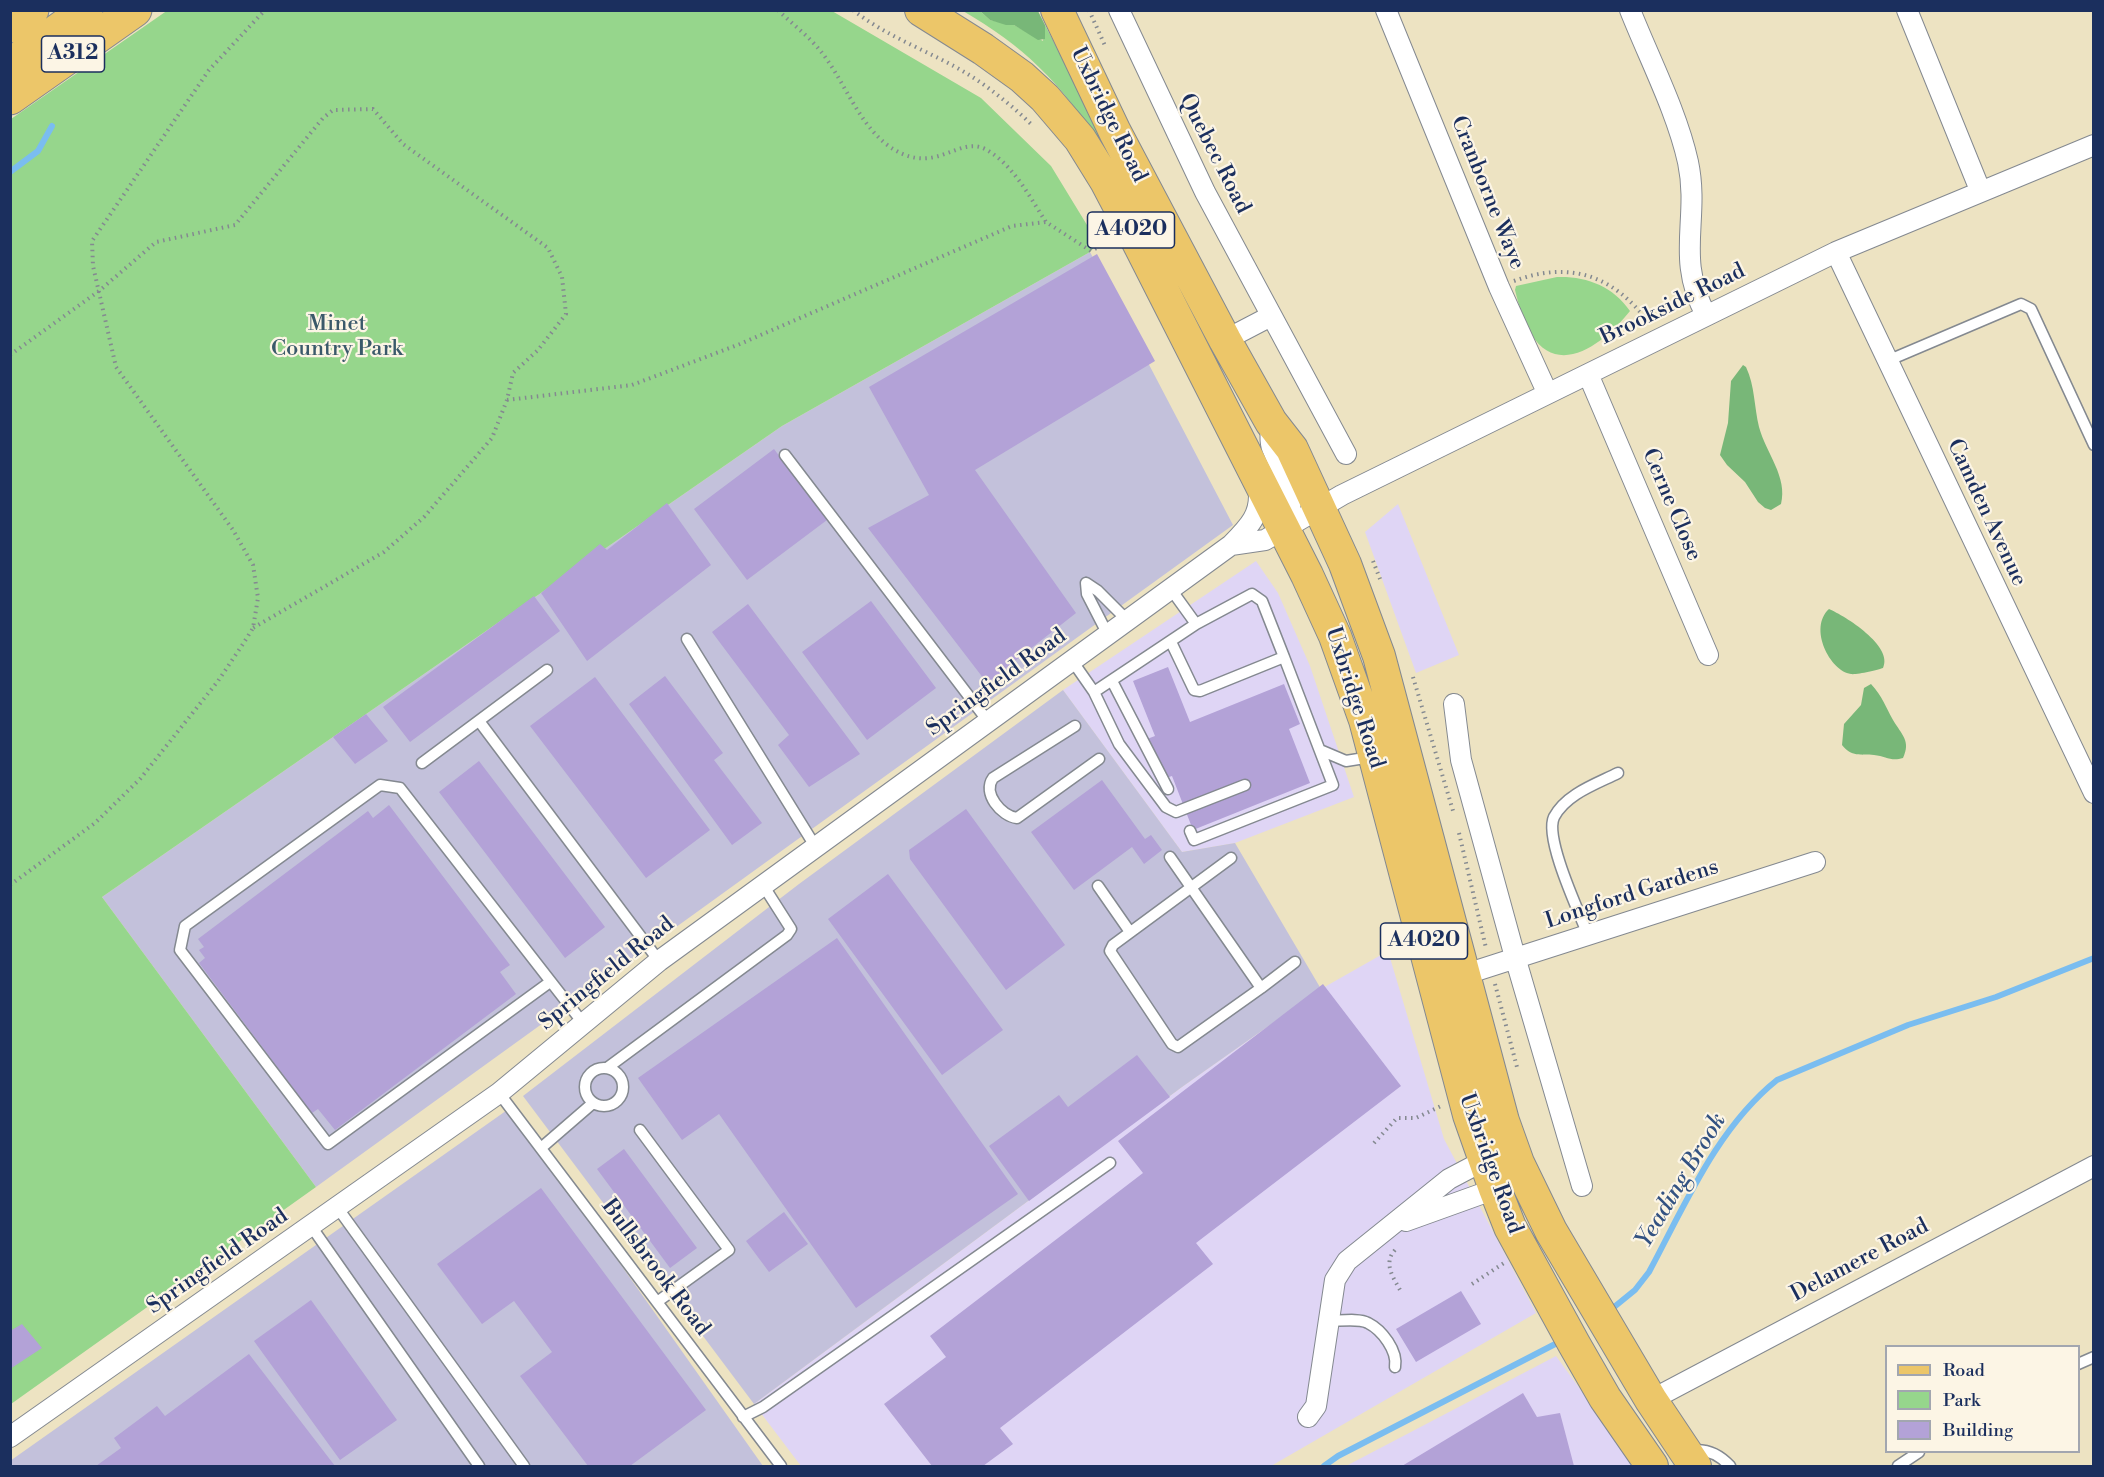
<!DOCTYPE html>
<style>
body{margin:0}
#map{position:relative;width:2104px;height:1477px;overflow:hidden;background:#ede3c2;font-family:"Libre Bodoni",serif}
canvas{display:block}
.frame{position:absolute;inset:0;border:12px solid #1b2f5e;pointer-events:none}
.legend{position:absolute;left:1885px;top:1345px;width:195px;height:108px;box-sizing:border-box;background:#fcf5e5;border:2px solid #a2a6af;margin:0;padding:8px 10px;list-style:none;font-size:18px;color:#1b2f5e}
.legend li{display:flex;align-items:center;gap:12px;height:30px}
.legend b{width:30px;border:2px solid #a2a6af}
</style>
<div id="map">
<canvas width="2104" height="1477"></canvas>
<div class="frame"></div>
<ul class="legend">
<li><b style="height:8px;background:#ecc669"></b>Road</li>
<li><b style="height:16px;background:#96d68c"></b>Park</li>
<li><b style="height:16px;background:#b3a2d7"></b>Building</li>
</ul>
</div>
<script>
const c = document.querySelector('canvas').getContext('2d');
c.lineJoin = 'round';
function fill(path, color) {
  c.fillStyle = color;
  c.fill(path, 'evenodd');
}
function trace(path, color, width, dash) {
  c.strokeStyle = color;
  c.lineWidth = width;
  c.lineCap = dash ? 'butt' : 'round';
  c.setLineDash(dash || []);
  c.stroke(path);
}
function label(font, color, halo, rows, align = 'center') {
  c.font = font + ' "Libre Bodoni",serif';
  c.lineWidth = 4.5;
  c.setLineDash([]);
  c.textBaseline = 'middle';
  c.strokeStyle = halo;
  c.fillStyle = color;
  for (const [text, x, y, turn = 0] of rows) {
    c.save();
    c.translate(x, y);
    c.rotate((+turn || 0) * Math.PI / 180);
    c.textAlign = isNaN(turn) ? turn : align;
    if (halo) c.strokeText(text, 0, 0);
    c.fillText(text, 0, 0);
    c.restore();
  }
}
fill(new Path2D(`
 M1398,504L1459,655L1416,673L1365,532Z
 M1256,561L1278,593L1310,666L1354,797L1235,843L1182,852L1063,690Z
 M1388,951L1444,1139L1536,1313L1271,1466H801L754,1404L1182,1087L1321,989Z
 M1556,1356L1636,1466H1346Z`), '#dfd5f5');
fill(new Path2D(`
 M1090,252L1233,525L316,1187L102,897L782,426Z
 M1063,690L1182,852L1235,843L1321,989L1182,1087L754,1404L523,1096L799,884Z
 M510,1108L763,1466H11L10,1461Z`), '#c3c1db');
fill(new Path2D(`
 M168,10L832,11L981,98L1051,166L1098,243L1090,252L782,426L102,897L316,1187L11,1404V119Z
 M963,11H980L990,20L1014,25L1043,41L1045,25L1102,137L1098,142C1062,83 1022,45 963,11Z
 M1557,277C1586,276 1613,286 1630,311C1608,339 1560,381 1531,334C1523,321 1519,306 1515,290L1516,286Z`), '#96d68c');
fill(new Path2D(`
 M980,11H1038L1045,25V39L1038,40L1014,25H1006L990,20Z
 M1743,365L1746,367C1755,386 1754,407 1759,427C1766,453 1788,477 1781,504L1771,510L1765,508L1758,502L1745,482L1727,465L1720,455L1728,423L1731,381Z
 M1829,609C1845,616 1894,646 1883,668C1878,670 1856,675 1851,674C1830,671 1808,628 1829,609Z
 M1871,684C1883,697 1885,706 1893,720C1902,735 1911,741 1903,758C1891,762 1886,756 1874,755C1861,754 1851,757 1842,745L1844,724L1861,705L1864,688Z`), '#78b778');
trace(new Path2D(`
 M10,172L38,151L52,126
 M1608,1312L1635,1290L1649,1272C1685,1205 1717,1128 1777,1080L1908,1025L1996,997L2094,958
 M1324,1466L1338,1456L1561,1341`), '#7abdf0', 6);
fill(new Path2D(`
 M1097,254L1155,361L975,470L1076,613L987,683L868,528L929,495L869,387Z
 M774,449L827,520L747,580L694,509Z
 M667,503L711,565L587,661L541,593L600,544L607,550Z
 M534,596L560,631L410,742L383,707Z
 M871,601L936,688L867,740L802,652Z
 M748,604L860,754L809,787L778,745L789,735L712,632Z
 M1168,667L1190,722L1284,684L1300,724L1289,729L1310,783L1193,830L1172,776L1163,779L1147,739L1155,736L1133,681Z
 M665,676L723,753L714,760L762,823L732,845L629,704Z
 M595,677L710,830L646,878L530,726Z
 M366,714L388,741L355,764L333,737Z
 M479,761L605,927L565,958L439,792Z
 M1102,780L1145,839L1151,835L1162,850L1144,864L1132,847L1074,890L1031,832Z
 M389,805L510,965L500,972L516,994L335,1130L318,1109L312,1113L199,963L205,958L199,950L204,947L198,939L368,811L373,818Z
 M966,809L1065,945L1006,990L910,859L909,850Z
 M888,874L1003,1030L942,1075L828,919Z
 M837,938L1018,1194L856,1308L719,1114L682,1140L638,1078Z
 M1323,984L1401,1086L1196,1243L1213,1264L1000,1428L1013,1444L983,1466H932L884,1404L946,1357L930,1336L1143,1173L1118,1141Z
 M1137,1055L1170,1097L1029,1201L989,1146L1059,1095L1068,1107Z
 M624,1149L697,1248L670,1268L597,1169Z
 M541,1188L706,1410L630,1466H588L520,1376L552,1352L514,1301L482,1324L437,1264Z
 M784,1212L808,1244L769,1272L746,1241Z
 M1461,1291L1481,1324L1416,1362L1396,1329Z
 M311,1300L397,1420L340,1460L254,1341Z
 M22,1324L42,1348L10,1369V1331Z
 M249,1354L335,1466H96L121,1448L114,1438L157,1406L165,1416Z
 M1523,1393L1537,1417L1560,1413L1574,1466H1402Z`), '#b3a2d7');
const service = new Path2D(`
 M1887,361L2021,304L2031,309L2094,445
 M785,455L987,720
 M1086,583L1087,594L1107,633
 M1086,583L1098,591L1126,619
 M1170,588L1196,624
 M687,639L815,846
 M1071,659L1094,692L1196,624L1252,594L1262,601L1284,657L1200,691L1194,690L1171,642
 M1112,681L1168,789
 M1094,692L1119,744L1166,807L1176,812L1245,785
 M479,721L659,961
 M1075,726L993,778C982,793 1001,816 1017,818L1099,759
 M1320,750L1346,761L1371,757
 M422,763L547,670
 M1190,831L1194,840L1333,785L1284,657
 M1170,857L1261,988L1178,1047L1172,1044L1110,951L1113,945L1231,858
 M1098,886L1130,932
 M1588,935C1579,912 1544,838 1554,817C1566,794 1596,784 1618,773
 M550,982L328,1144L180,950L185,926L380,785L400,788L583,1023
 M1261,988L1295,962
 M585 1087a19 19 0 1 1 38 0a19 19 0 1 1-38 0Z
 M607,1068L787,935L791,929L763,885
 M499,1093L781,1466
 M640,1130L729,1250L657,1302
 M541,1148L593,1103
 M337,1207L524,1466
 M311,1226L479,1466
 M1329,1321C1340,1321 1359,1318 1368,1323C1382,1330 1398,1351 1395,1367
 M2078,1364L2094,1357
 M743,1417L763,1407L1110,1163
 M1689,1451C1705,1448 1719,1454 1730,1466
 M1898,1466L1919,1452`);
const minor = new Path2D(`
 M1119,10L1205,192L1346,454
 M1386,10L1499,287L1547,392
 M1630,10C1649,58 1677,112 1688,162C1700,219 1675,258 1706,315
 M1907,10L1980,190
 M1836,252L2094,793
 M1225,340L1271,316
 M1588,374L1708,655
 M1271,422C1271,431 1269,443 1273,450C1288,488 1299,487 1284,530
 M1231,545L1265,540L1342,495L1836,252L2094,145
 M1454,704L1461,760L1515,957L1582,1186
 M1463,975L1815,862
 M1406,1221L1495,1189L1502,1181
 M1651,1400L2094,1166
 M1308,1417L1316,1406L1335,1280L1347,1261L1449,1179L1485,1160L1495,1161
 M10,1437L499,1093L659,961L1231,545C1249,527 1263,513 1258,486`);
const primary = new Path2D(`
 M921,10L983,49L1022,77L1045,98L1080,139L1106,181L1137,240L1307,575L1335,636L1365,720L1469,1115L1495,1189L1510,1227L1574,1344L1605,1398L1652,1466
 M1057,10L1115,132L1225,340L1271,422L1292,449L1345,564L1379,656L1503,1121L1518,1163L1551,1231L1651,1400L1695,1466`);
const trunk = new Path2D(`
 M10,26L32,10
 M10,65L86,10
 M10,98L135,10`);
trace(service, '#848990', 13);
trace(minor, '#848990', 22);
trace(primary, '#848990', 34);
trace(trunk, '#848990', 35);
trace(new Path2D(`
 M778,10C791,23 806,34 818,48C843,77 856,120 886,144C933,180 957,135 985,149C1013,164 1029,196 1046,222
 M853,10C887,37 929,51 966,73C989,87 1011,105 1031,124
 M1089,10L1106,48
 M1514,281C1571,260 1614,276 1649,323
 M10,355L99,291L156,242L235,225L323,118L333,110L373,109L403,144L548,248L562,277L566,314L538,350L513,373L507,400L492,438L424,517L384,552L253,628
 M507,400L632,385L740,344L1012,226L1046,222L1091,251L1109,241
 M1373,561L1380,579
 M1413,677L1454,814
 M1459,833L1486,948
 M10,885L95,823L140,779L218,681L243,644L253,628L258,598L253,565L233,530L116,367L93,266L92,241L209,70L265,10
 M1495,984L1517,1067
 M1374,1143L1397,1118H1416L1441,1106
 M1395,1250C1383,1263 1393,1277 1400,1290
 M1472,1284L1504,1263`), '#848990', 4, [1.5, 4.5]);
trace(service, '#fff', 10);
trace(minor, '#fff', 20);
trace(primary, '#ecc669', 32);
trace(trunk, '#ecc669', 33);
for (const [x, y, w] of [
 [73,54,63],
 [1131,230,87],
 [1424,941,87]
]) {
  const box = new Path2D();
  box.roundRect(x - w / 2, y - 18, w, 36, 4.5);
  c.fillStyle = '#fcf5e5';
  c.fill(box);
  trace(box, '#1b2f5e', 1.5);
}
label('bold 21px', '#1b2f5e', null, [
 ["A312",73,54],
 ["A4020",1131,230],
 ["A4020",1424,941]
]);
label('22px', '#1b2f5e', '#fcf5e5', [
 ["Uxbridge Road",1108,115,64],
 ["Quebec Road",1214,154,63],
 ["Cranborne Waye",1487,193,68],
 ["Brookside Road",1673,305,-26],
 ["Cerne Close",1671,505,67],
 ["Camden Avenue",1986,513,65],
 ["Springfield Road",997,683,-36],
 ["Uxbridge Road",1354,698,72],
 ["Longford Gardens",1632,895,-18],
 ["Springfield Road",607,974,-39],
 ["Uxbridge Road",1490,1164,70],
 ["Delamere Road",1860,1261,-28],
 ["Springfield Road",218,1262,-35],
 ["Bullsbrook Road",655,1268,53]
]);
label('22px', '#3a596a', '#fcf5e5', [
 ["Minet",337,325],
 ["Country Park",337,350]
]);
label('italic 24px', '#335282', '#fcf5e5', [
 ["Yeading Brook",1682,1181,-59]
]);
</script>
